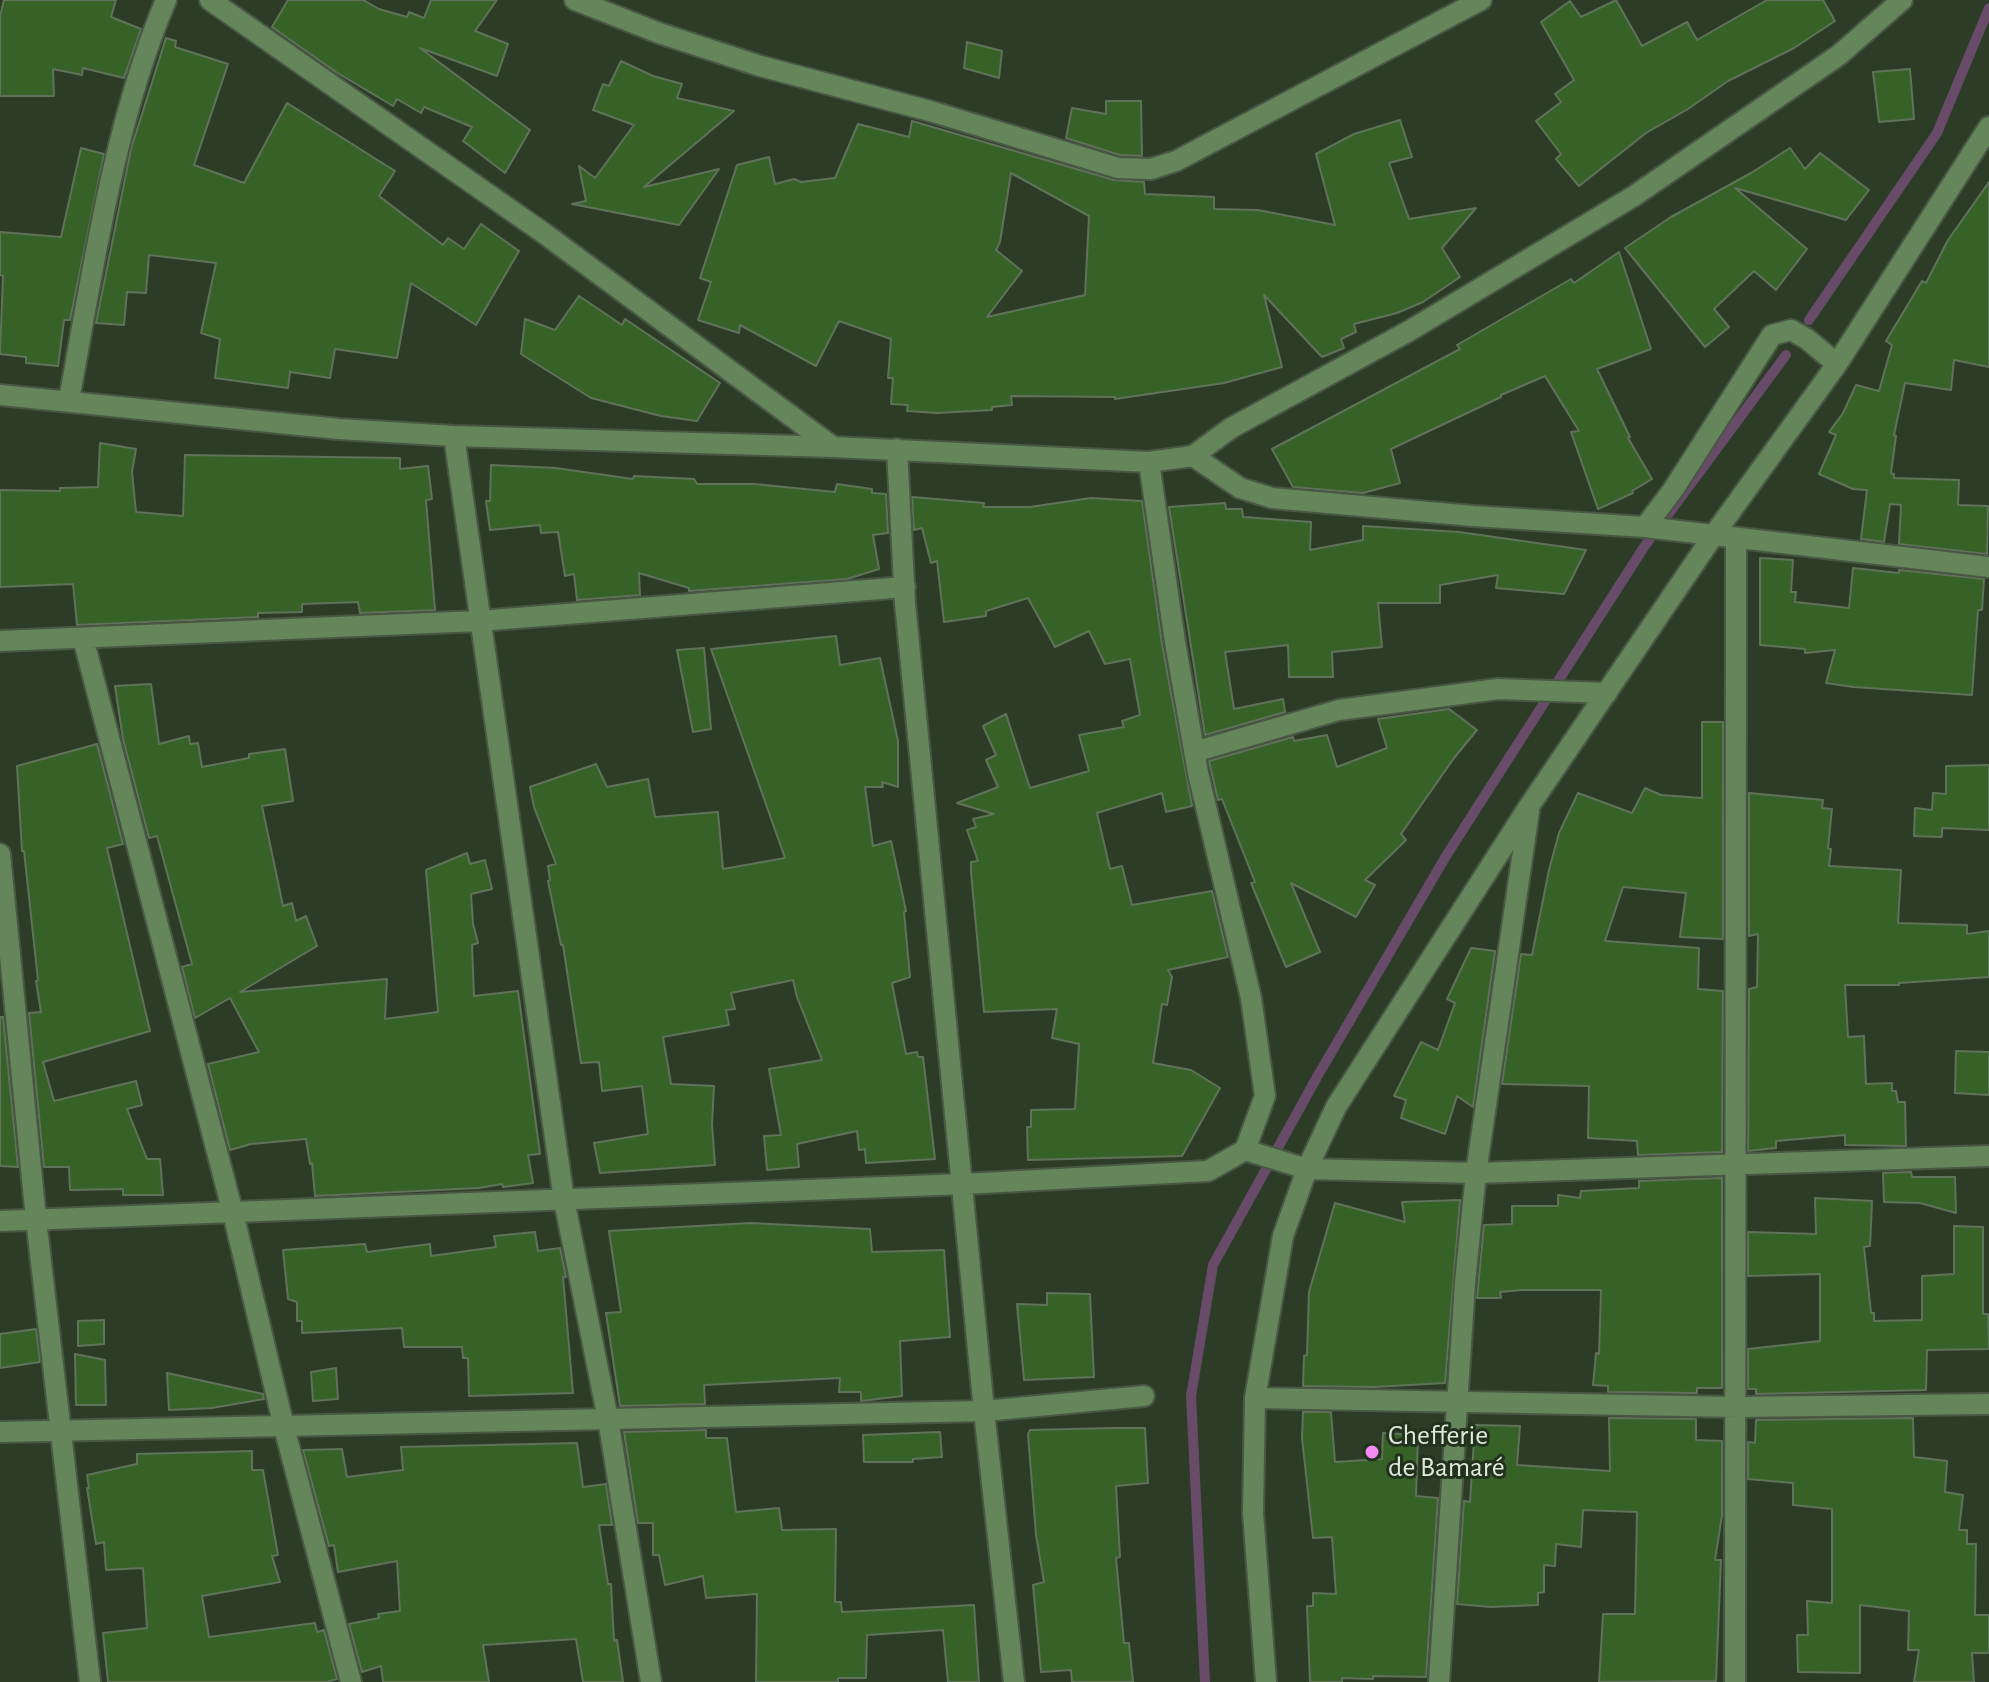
<!DOCTYPE html>
<meta charset="utf-8">
<style>
body{margin:0}
canvas{display:block;background:#2c3c27}
</style>
<canvas width="1989" height="1682"></canvas>
<script>
const c = document.querySelector('canvas').getContext('2d');
c.lineJoin = 'round';
function trace(path, color, width, dash) {
  c.strokeStyle = color;
  c.lineWidth = width;
  c.lineCap = dash ? 'butt' : 'round';
  c.setLineDash(dash || []);
  c.stroke(path);
}
function fill(path, color) {
  c.fillStyle = color;
  c.fill(path, 'evenodd');
}
function label(font, color, halo, rows, align = 'center') {
  c.font = font + ' "Alegreya Sans",sans-serif';
  c.lineWidth = 6;
  c.setLineDash([]);
  c.textBaseline = 'middle';
  c.strokeStyle = halo;
  c.fillStyle = color;
  for (const [text, x, y, turn = 0] of rows) {
    c.save();
    c.translate(x, y);
    c.rotate((+turn || 0) * Math.PI / 180);
    c.textAlign = isNaN(turn) ? turn : align;
    if (halo) c.strokeText(text, 0, 0);
    c.fillText(text, 0, 0);
    c.restore();
  }
}
trace(new Path2D(`
 M1809,320L1937,133L1989,8
 M1205,1682L1191,1396L1213,1265L1317,1077L1446,856L1644,547L1786,355`), '#684a69', 10);
const building = new Path2D(`
 M4,0H116L111,17L141,29L124,78L83,68L82,75L53,69L54,96H0V16Z
 M288,0H363L379,9L407,17L409,12L424,18L431,0H497L475,31L508,44L497,76L420,48L530,130L505,173L463,141L472,127L424,107L421,113L397,99L393,106L336,72L272,27Z
 M1616,0L1642,46L1687,22L1697,40L1767,0H1823L1835,21L1794,48L1728,81L1688,109L1646,133L1579,186L1556,159L1561,154L1536,121L1561,102L1555,94L1574,80L1541,22L1570,1L1581,17Z
 M166,38L176,41L175,47L228,64L194,165L244,183L287,103L395,171L379,196L443,245L448,238L464,249L481,224L519,251L476,325L411,283L397,358L335,349L330,378L290,372L288,388L215,378L220,339L201,333L216,263L149,255L146,293L127,292L124,325L96,323L131,149Z
 M967,42L1002,51L999,78L964,68Z
 M621,61L653,76L682,84L677,98L734,111L644,187L719,169L679,225L572,204L586,201L579,166L595,178L634,125L593,110L603,84L609,86Z
 M1910,69L1914,119L1879,122L1873,72Z
 M1106,101H1141L1142,156L1120,155L1066,138L1072,108L1106,114Z
 M1400,120L1412,157L1389,163L1409,219L1476,208L1442,248L1460,277L1423,302L1397,313L1354,324L1356,332L1341,339L1344,348L1322,357L1264,295L1282,367L1224,383L1115,399V397L1011,396L1012,405L992,407V410L937,413L907,411L908,405L891,404L893,378H888L891,339L839,321L816,366L740,325L739,333L698,320L711,282L700,278L737,165L769,157L775,184L794,179L801,182L835,178L858,124L909,137L912,121L1114,180L1144,182L1145,194L1214,197V209L1258,210L1335,225L1316,154L1354,134ZM1011,173L1089,216L1085,295L987,317L1022,271L996,250L1000,242Z
 M81,148L104,154L70,320H64L58,366L26,363V357L0,354L3,276L0,275V232L61,237Z
 M1790,148L1805,169L1820,153L1869,190L1846,220L1735,188L1807,249L1776,290L1754,271L1714,309L1729,327L1705,347L1625,248L1671,217L1751,173Z
 M1989,182V367L1954,360L1951,390L1905,383L1894,435L1896,436L1891,473L1894,474V478L1959,480L1958,505L1988,506L1987,554L1899,544L1901,505L1890,504L1884,542L1861,539L1867,490L1853,489L1819,474L1836,435L1829,432L1843,413L1856,385L1879,391L1892,345L1886,341L1922,281L1926,283L1948,240Z
 M1619,252L1651,349L1597,369L1630,437L1628,438L1652,479L1632,491L1633,493L1598,509L1571,432L1579,431L1545,376L1501,395V397L1391,449L1400,483L1363,493L1293,487L1272,449L1460,349L1457,345L1571,279L1574,283Z
 M579,296L622,325L625,319L720,383L697,421L661,416L591,398L521,354L525,319L555,330Z
 M100,443L136,449L132,472L136,512L183,516L185,455L400,458V469L428,466L432,499L426,500L435,610L360,613L358,602L302,604V612L258,613V617L77,625L73,584L0,587V490L60,491V488L98,487Z
 M491,465L556,468L633,479L634,476L694,479L697,484H754L835,492L837,484L872,489V493L886,494L888,533L873,535L879,569L847,579L689,591V588L639,573L640,595L577,600L574,574L565,576L558,532L541,533L540,525L490,530L486,501H490Z
 M912,497L984,503L983,507H1030L1091,498L1142,501L1162,644L1192,806L1166,812L1162,793L1097,813L1110,869L1122,866L1132,905L1212,891L1228,957L1168,970L1172,977L1167,1005L1162,1004L1153,1063L1191,1070L1220,1088L1182,1156L1028,1160L1027,1127H1031V1110L1075,1109L1079,1044L1052,1038L1057,1009L984,1012L971,872V862L978,861L967,830L976,827L973,819L994,814L957,803L998,787L986,760L996,755L983,726L1006,714L1030,788L1089,771L1079,735L1124,727L1122,721L1140,715L1130,659L1105,664L1089,631L1055,647L1028,598L986,611V616L944,622L937,561L931,563L922,528L914,530Z
 M1225,503L1226,509H1242L1243,517L1311,522L1310,550L1363,540V526L1459,532L1586,550L1564,594L1496,588L1498,575L1440,585V603H1378L1382,647L1332,652L1333,677H1289L1288,645L1225,652L1234,709L1283,699L1285,712L1205,735L1169,507Z
 M1760,558L1793,560L1791,592H1796L1795,602L1849,608L1853,568L1899,573V570L1984,579L1982,610H1978L1972,695L1853,687L1826,683L1835,650L1805,653V649L1760,645Z
 M836,636L840,665L880,658L898,741V787L882,782L883,787H865L873,846L891,841L906,911L904,912L910,977L892,983L906,1054L917,1052L918,1057H923L935,1159L866,1163L865,1149L859,1150L857,1131L797,1144L799,1167L767,1170L764,1136L781,1135L769,1069L822,1060L797,997L793,980L731,993L735,1009L726,1010L729,1025L663,1037L671,1084L714,1086L712,1124L715,1165L600,1173L594,1143L648,1134L642,1086L602,1091L599,1062L581,1063L563,945H561L548,881L550,880L548,866L556,864L534,807L530,787L596,764L607,787L648,779L655,817L718,812L723,869L785,858L711,649Z
 M704,648L711,729L693,732L677,650Z
 M151,684L159,744L189,736L190,744L198,743L202,767L249,758V754L285,749L293,801L262,806L283,906L292,903L296,921L306,916L317,946L240,992L387,979L385,1019L438,1012L426,870L467,853L470,864L485,860L492,889L471,894L473,924L478,943L472,945L474,996L518,991L540,1154L528,1155L533,1183L503,1187L502,1184L479,1188L315,1196L312,1163L310,1164L306,1139L251,1144L230,1150L208,1064L259,1052L230,998L195,1018L182,967L192,964L157,836L149,838L123,739L115,686Z
 M1449,709L1477,730L1454,758L1401,834L1406,840L1365,880L1375,885L1356,917L1291,883L1320,952L1286,967L1251,883L1255,882L1222,799L1218,800L1209,761L1293,737L1294,741L1327,735L1337,767L1387,748L1378,719Z
 M1702,722H1723V939L1680,937L1686,893L1623,887L1605,941L1699,948L1698,989L1723,991L1722,1152L1638,1155L1637,1141L1588,1138L1589,1086L1502,1084L1521,954L1532,955L1549,870L1559,833L1578,793L1632,813L1645,788L1661,795L1702,798Z
 M97,744L123,844L107,848L150,1031L43,1062L54,1101L136,1081L142,1105L127,1109L147,1159H160L163,1195H123V1189L70,1190L69,1167H44L29,1013L41,1012L36,981L38,980L24,851H22L17,766Z
 M1989,765V830L1942,828V837L1914,836L1915,808L1932,810L1933,793L1946,794V766Z
 M1749,793L1823,800L1822,808L1832,809L1828,848L1831,849L1829,866L1901,870L1898,923L1967,925V934L1989,931V977L1899,983V985H1845L1848,1037L1864,1036L1866,1084L1892,1083V1091H1896L1898,1102H1905L1906,1146L1845,1145V1135L1776,1141V1148L1748,1151L1749,989L1757,987L1758,934L1749,936Z
 M1471,948L1495,951L1473,1107L1457,1096L1445,1134L1401,1118L1406,1100L1394,1096L1421,1042L1438,1050L1455,1003L1447,999Z
 M0,1017H3L18,1167L0,1166Z
 M1956,1051L1989,1052V1095L1955,1093Z
 M1911,1172L1912,1177H1955L1956,1213L1920,1203L1884,1202L1883,1173Z
 M1722,1178V1388H1697V1393L1608,1392V1386L1593,1385L1596,1353L1599,1354L1601,1290H1521L1500,1292L1501,1298H1477L1484,1225L1512,1224V1206H1558V1195L1580,1198L1581,1191L1639,1188V1181Z
 M1815,1198L1872,1201L1870,1246L1864,1247L1871,1313H1874V1321L1922,1320V1276L1954,1274V1226L1983,1227V1314H1988L1989,1349L1927,1350L1926,1390L1756,1394V1389H1748V1349L1820,1341V1274L1748,1276V1232L1816,1234Z
 M1460,1200L1445,1383L1374,1387L1303,1386L1304,1356L1307,1355L1309,1292L1335,1203L1405,1222L1402,1202Z
 M750,1223L870,1229L872,1252L944,1250L950,1337L900,1341L902,1396L861,1401V1392H839L840,1378L704,1385L705,1404L620,1406L606,1313L621,1312L609,1231Z
 M535,1232L538,1251L560,1248L566,1277H563L573,1393L469,1396L468,1358H463L462,1347H404L402,1328L302,1333V1321H297V1302L288,1299L283,1250L365,1244L367,1252L430,1244L431,1256L496,1247L494,1236Z
 M1047,1293L1090,1294L1094,1377L1024,1380L1017,1304L1047,1305Z
 M104,1320V1344L78,1346V1321Z
 M36,1329L40,1362L0,1368V1334Z
 M75,1354L105,1360L106,1405H76Z
 M336,1368L338,1399L313,1401L311,1372Z
 M167,1373L263,1394L264,1399L212,1408L169,1410Z
 M1303,1412H1331L1335,1462L1382,1459L1383,1433L1418,1435L1416,1496L1438,1498L1426,1677L1373,1676V1679L1342,1678V1682H1310L1307,1606H1313V1593L1336,1594L1332,1537L1313,1538L1302,1438Z
 M1609,1418L1696,1419V1440L1722,1441V1515L1715,1560H1721L1716,1681L1599,1682L1603,1614H1635L1637,1512L1583,1510L1581,1547L1556,1544L1555,1566L1544,1565V1592L1538,1593V1605L1491,1607L1457,1604L1464,1501L1470,1502L1475,1425L1520,1426L1517,1465L1610,1471Z
 M1913,1418L1914,1457L1947,1461L1945,1492L1963,1495L1959,1530H1967V1544H1976L1975,1615H1989V1653H1972L1974,1682H1914L1919,1650H1908L1909,1611L1860,1605V1673L1798,1672L1797,1635H1808L1807,1601L1832,1603V1509L1793,1505V1483L1748,1479V1442L1755,1443L1756,1420Z
 M1114,1428H1145L1148,1483L1116,1486L1120,1557L1116,1558L1124,1643H1129L1133,1682H1072L1071,1670L1041,1672L1033,1585L1044,1582L1036,1535L1028,1434L1030,1430Z
 M706,1430V1438H727L736,1512L779,1508L782,1530L836,1529L835,1602H841L842,1612L974,1605L979,1682H948L943,1630L867,1635L866,1678H838V1682H756L757,1594L706,1598L703,1576L665,1585L659,1555H653V1523H638L624,1432Z
 M940,1432L942,1457L913,1459V1462H864L863,1435Z
 M577,1443L583,1487L606,1484L612,1525H599L608,1584H611L614,1641L617,1640L623,1682H583L576,1639L483,1645L489,1682H383L381,1666L362,1672L349,1624L379,1618L378,1614L400,1611L397,1561L338,1572L334,1545L329,1546L303,1450L342,1449L347,1477L403,1470L401,1447Z
 M252,1451V1470H263L278,1555L272,1556L280,1582L202,1596L209,1637L315,1623L317,1632L324,1630L337,1679L327,1682H108L103,1633L147,1628L143,1568L106,1570L104,1542L96,1544L87,1488H89L87,1475L137,1464V1454Z`);
fill(building, '#366227');
trace(building, '#60725a', 2);
const minor = new Path2D(`
 M210,0L545,234L833,447
 M575,0L659,33L760,66L930,111L1118,168L1151,169L1176,161L1481,0
 M0,395L339,429L454,436L833,447L1149,462L1193,456L1231,428L1409,331L1634,196L1839,55L1902,0
 M69,400C93,269 114,123 166,0
 M454,436L564,1200L608,1419L651,1682
 M897,449L905,603L984,1411L1014,1682
 M1193,456L1240,488L1272,498L1473,516L1645,527L1989,567
 M1645,527L1673,490L1772,335L1791,330L1807,339L1837,364
 M83,638L233,1213L284,1427L351,1682
 M0,641L479,621L905,587
 M1194,752L1339,710L1498,689L1607,693
 M0,854L36,1219L90,1682
 M1245,1150L1307,1169L1476,1173L1989,1156
 M0,1221L963,1184L1208,1171L1245,1150L1265,1096L1251,998L1198,773L1175,642L1149,462
 M1255,1398L1737,1407L1989,1404
 M0,1432L984,1411L1144,1396
 M1266,1682L1253,1513L1255,1398L1283,1236L1307,1169L1336,1107L1530,805L1713,536L1837,364L1989,127
 M1439,1682L1465,1283L1476,1173L1529,811
 M1735,1682L1736,538`);
trace(minor, '#485844', 24);
trace(minor, '#65855b', 20);
for (const [x, y, r, color] of [
 [1372,1452,8,"#f18af4"]
]) {
  const dot = new Path2D();
  dot.arc(x, y, r, 0, 2 * Math.PI);
  c.fillStyle = color;
  c.fill(dot);
  trace(dot, '#22321d', 3);
}
label('28px', '#dee8db', '#22321d', [
 ["Chefferie",1388,1436],
 ["de Bamaré",1388,1468]
], 'left');
</script>
